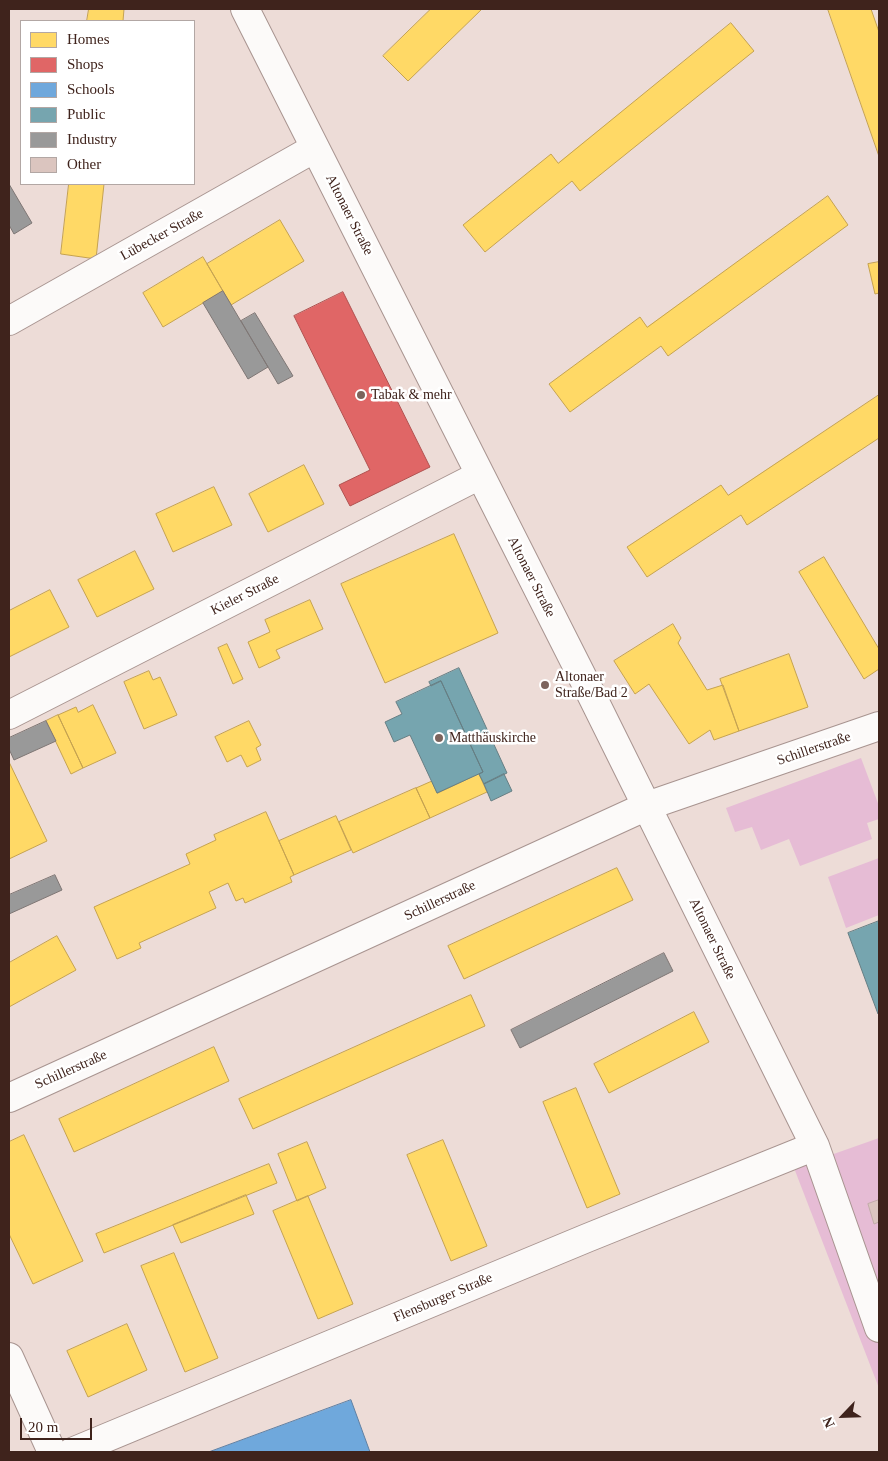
<!DOCTYPE html>
<meta charset="utf-8">
<style>
body{margin:0}
#map{position:relative;width:888px;height:1461px;overflow:hidden;background:#eddcd7;font-family:Georgia,serif}
canvas{display:block}
.frame{position:absolute;inset:0;border:10px solid #3f231c;pointer-events:none}
.legend{position:absolute;left:20px;top:20px;width:175px;height:165px;box-sizing:border-box;background:#fff;border:1px solid #b2a7a4;margin:0;padding:6px 9px;list-style:none;font-size:15px;color:#3f231c}
.legend li{display:flex;align-items:center;gap:10px;height:25px}
.legend b{width:25px;border:1px solid #b2a7a4}
.north{position:absolute;left:818px;top:1391px;width:50px;height:50px;-webkit-text-stroke:4px #fff;paint-order:stroke;rotate:246deg;font-size:14px;font-weight:700;line-height:20px;text-align:center;color:#3f231c}
.north::after{content:'';display:block;margin:auto;width:18px;height:22px;background:#3f231c;clip-path:polygon(50% 0,100% 100%,50% 72%,0 100%)}
.scale{position:absolute;left:20px;top:1418px;width:72px;height:22px;box-sizing:border-box;border:2px solid #3f231c;border-top:0;padding-left:6px;font-size:15px;line-height:18px;white-space:nowrap;color:#3f231c;-webkit-text-stroke:4px #fff;paint-order:stroke}
</style>
<div id="map">
<canvas width="888" height="1461"></canvas>
<div class="frame"></div>
<ul class="legend">
<li><b style="height:14px;background:#ffd966"></b>Homes</li>
<li><b style="height:14px;background:#e06666"></b>Shops</li>
<li><b style="height:14px;background:#6fa8dc"></b>Schools</li>
<li><b style="height:14px;background:#76a5af"></b>Public</li>
<li><b style="height:14px;background:#999"></b>Industry</li>
<li><b style="height:14px;background:#dbc5bf"></b>Other</li>
</ul>
<div class="north">N</div>
<div class="scale">20 m</div>
</div>
<script>
const c = document.querySelector('canvas').getContext('2d');
c.lineJoin = 'round';
function fill(path, color) {
  c.fillStyle = color;
  c.fill(path, 'evenodd');
}
function trace(path, color, width, dash) {
  c.strokeStyle = color;
  c.lineWidth = width;
  c.lineCap = dash ? 'butt' : 'round';
  c.setLineDash(dash || []);
  c.stroke(path);
}
function label(font, color, halo, rows, align = 'center') {
  c.font = font + ' Georgia,serif';
  c.lineWidth = 5;
  c.setLineDash([]);
  c.textBaseline = 'middle';
  c.strokeStyle = halo;
  c.fillStyle = color;
  for (const [text, x, y, turn = 0] of rows) {
    c.save();
    c.translate(x, y);
    c.rotate((+turn || 0) * Math.PI / 180);
    c.textAlign = isNaN(turn) ? turn : align;
    if (halo) c.strokeText(text, 0, 0);
    c.fillText(text, 0, 0);
    c.restore();
  }
}
fill(new Path2D(`
 M861,758L879,806V819L867,823L872,839L800,866L789,839L761,850L752,827L735,832L726,808Z
 M879,858V915L846,928L828,877Z
 M879,1138V1388L794,1168Z`), '#e6bcd5');
const homes = new Path2D(`
 M89,9H124L123,21H87Z
 M431,9H482L408,81L383,56Z
 M828,9H871L879,32V156Z
 M731,23L754,51L580,191L572,181L485,252L463,225L551,154L558,163Z
 M69,184H104L96,259L61,254Z
 M828,196L848,225L668,356L661,346L570,412L549,384L640,317L647,327Z
 M280,220L304,261L231,305L207,264Z
 M203,257L223,291L163,327L143,293Z
 M879,262V293L875,294L868,264Z
 M879,395V438L747,525L741,515L647,577L627,547L721,485L728,495Z
 M304,465L324,504L268,532L249,494Z
 M214,487L232,525L173,552L156,514Z
 M454,534L498,633L385,683L341,584Z
 M135,551L154,589L97,617L78,580Z
 M824,557L879,649V669L864,679L799,572Z
 M50,590L69,627L9,657V611Z
 M310,600L323,629L276,650L280,658L259,668L248,642L270,632L265,620Z
 M673,624L681,638L678,643L707,690L723,685L739,731L714,740L710,730L689,744L649,684L635,694L614,661Z
 M227,644L243,679L233,684L218,648Z
 M789,654L808,707L739,731L720,679Z
 M149,671L153,680L160,677L177,715L144,729L124,682Z
 M93,705L116,753L83,768L58,715L76,707L78,712Z
 M58,715L83,768L71,774L46,721Z
 M249,721L261,745L256,748L261,760L247,767L241,755L227,762L215,737Z
 M10,764L47,841L9,859V765Z
 M479,774L487,792L430,818L416,788L432,781L437,793Z
 M416,788L430,818L353,853L339,822Z
 M266,812L294,875L290,877L292,882L245,903L243,898L236,901L228,883L209,892L216,908L139,943L141,948L117,959L94,907L190,864L186,854L216,840L214,835Z
 M336,816L351,850L294,875L279,841Z
 M617,868L633,900L464,979L448,946Z
 M57,936L76,970L9,1007V963Z
 M471,995L485,1026L253,1129L239,1099Z
 M694,1012L709,1042L609,1093L594,1064Z
 M214,1047L229,1081L74,1152L59,1119Z
 M576,1088L620,1194L587,1208L543,1102Z
 M24,1135L83,1261L33,1284L9,1234V1142Z
 M443,1140L487,1246L451,1261L407,1155Z
 M307,1142L326,1188L297,1201L278,1154Z
 M269,1164L277,1183L104,1253L96,1234Z
 M246,1195L254,1214L181,1243L173,1225Z
 M308,1196L353,1304L318,1319L273,1211Z
 M174,1253L218,1358L185,1372L141,1266Z
 M127,1324L147,1370L88,1397L67,1351Z`);
fill(homes, '#ffd966');
trace(homes, '#c5a250', 1);
const shops = new Path2D(`
 M343,292L430,467L350,506L339,485L370,470L294,316Z`);
fill(shops, '#e06666');
trace(shops, '#b05250', 1);
const schools = new Path2D(`
 M351,1400L370,1452H209Z`);
fill(schools, '#6fa8dc');
trace(schools, '#6180a2', 1);
const public = new Path2D(`
 M459,668L507,773L484,784L479,774L483,772L441,681L431,686L429,682Z
 M441,681L483,772L437,793L410,735L394,742L385,722L402,714L396,702Z
 M504,774L512,791L491,801L484,784Z
 M879,921V1014H878L848,933Z`);
fill(public, '#76a5af');
trace(public, '#667e83', 1);
const industry = new Path2D(`
 M9,184L32,223L14,234L9,225Z
 M223,291L268,367L248,379L203,303Z
 M255,313L293,376L278,384L241,321Z
 M46,721L56,741L14,760L9,749V738Z
 M55,875L62,890L9,914V895Z
 M664,953L673,971L520,1048L511,1030Z`);
fill(industry, '#999');
trace(industry, '#7e7674', 1);
const building = new Path2D(`
 M879,1200V1222L874,1224L868,1204Z`);
fill(building, '#dbc5bf');
trace(building, '#c2ada8', 1);
const minor = new Path2D(`
 M245,9L591,694L815,1146L879,1328
 M9,321L315,148
 M9,715L480,475
 M9,1098L647,806L879,726
 M9,1357L52,1452
 M72,1452L587,1238L815,1146`);
trace(minor, '#a89490', 30);
trace(minor, '#fcfaf9', 28);
for (const [x, y, r, color] of [
 [361,395,5,"#7c645d"],
 [545,685,5,"#7c645d"],
 [439,738,5,"#7c645d"]
]) {
  const dot = new Path2D();
  dot.arc(x, y, r, 0, 2 * Math.PI);
  c.fillStyle = color;
  c.fill(dot);
  trace(dot, '#fff', 2);
}
label('14px', '#3f231c', '#fff', [
 ["Altonaer Straße",349,215,63],
 ["Lübecker Straße",162,235,-29],
 ["Altonaer Straße",531,577,63],
 ["Kieler Straße",245,595,-27],
 ["Schillerstraße",814,749,-19],
 ["Schillerstraße",440,901,-25],
 ["Altonaer Straße",712,939,64],
 ["Schillerstraße",71,1070,-24],
 ["Flensburger Straße",443,1298,-23]
]);
label('14px', '#3f231c', '#fff', [
 ["Tabak & mehr",371,395],
 ["Altonaer",555,677],
 ["Straße/Bad 2",555,693],
 ["Matthäuskirche",449,738]
], 'left');
</script>
